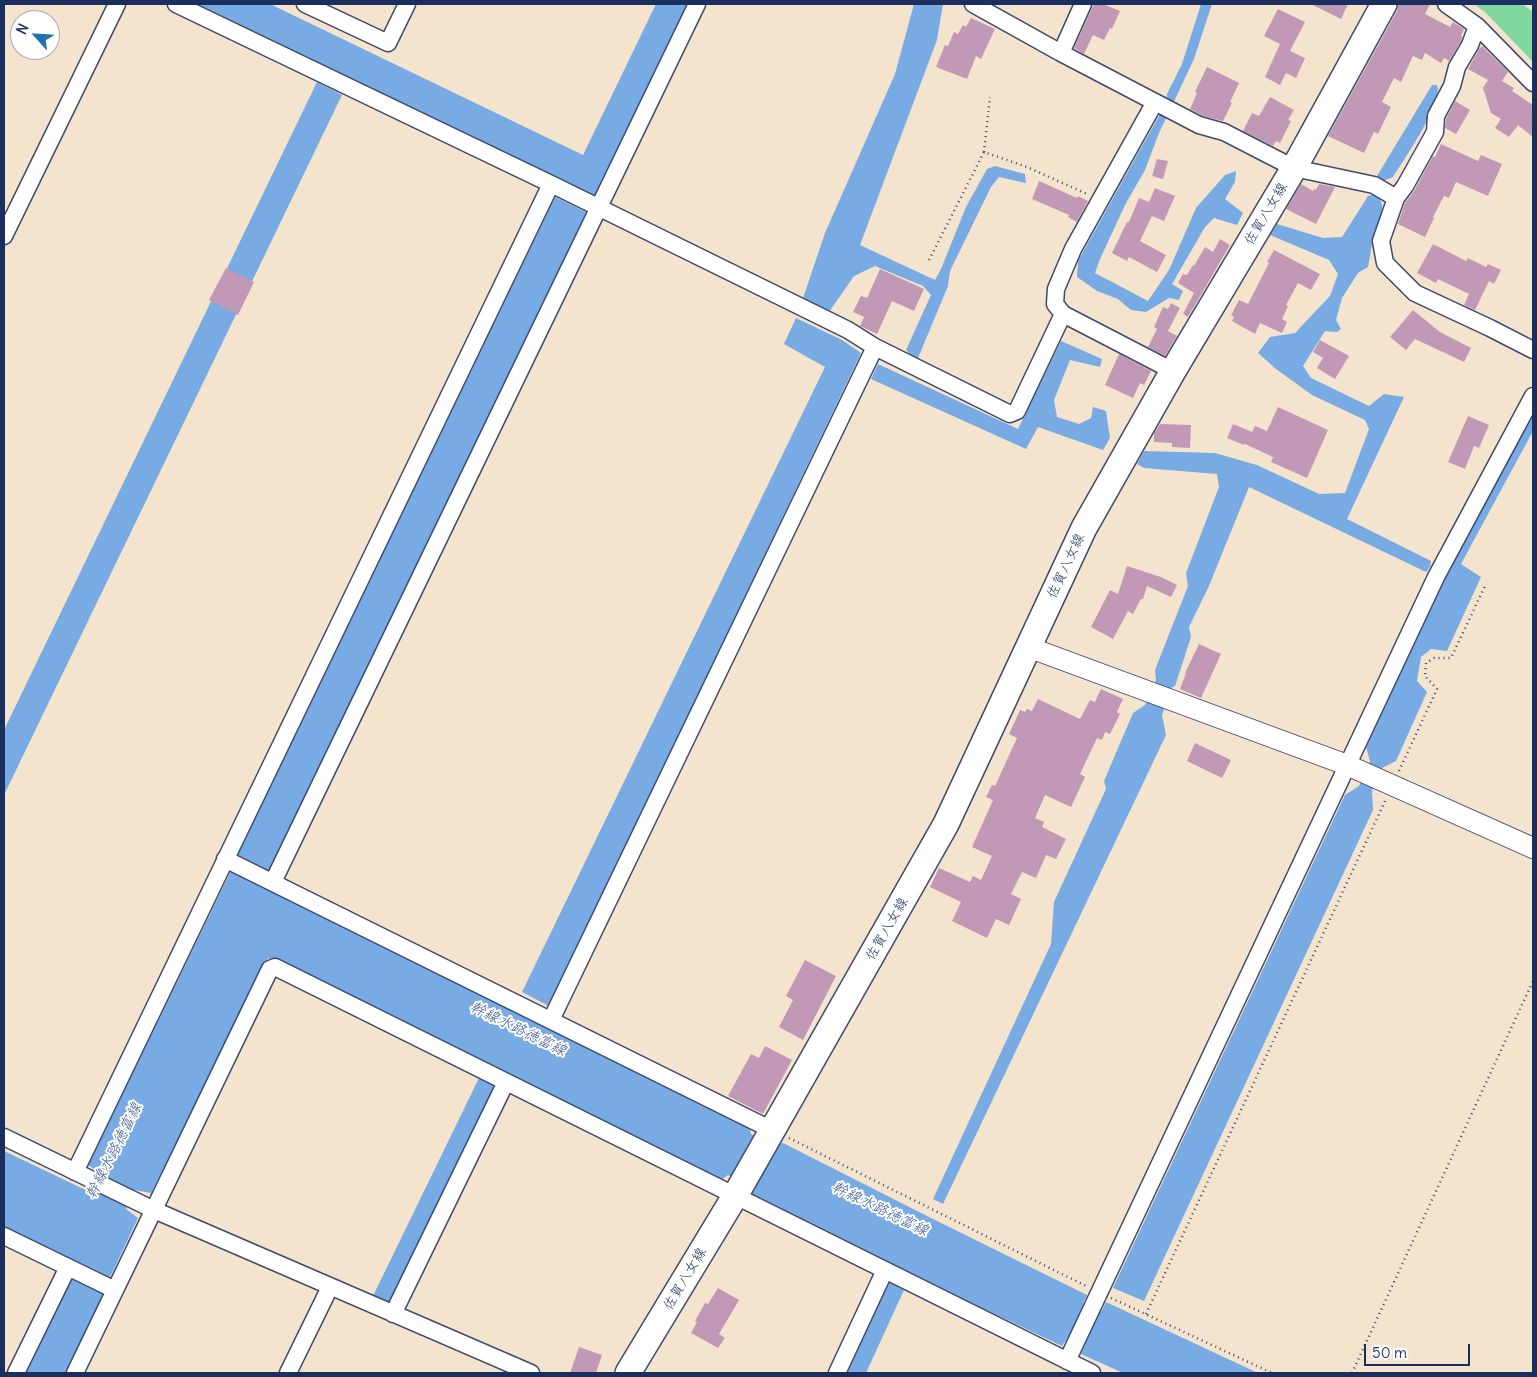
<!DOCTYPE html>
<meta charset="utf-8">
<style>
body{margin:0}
#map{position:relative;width:1537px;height:1377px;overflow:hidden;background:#f5e4cd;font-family:Delius,sans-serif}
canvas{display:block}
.frame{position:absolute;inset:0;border:5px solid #1b2f5e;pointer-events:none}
.north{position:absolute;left:10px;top:10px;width:50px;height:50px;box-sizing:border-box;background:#fff;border:1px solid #a4acbf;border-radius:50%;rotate:296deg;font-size:14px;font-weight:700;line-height:20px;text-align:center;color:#1b2f5e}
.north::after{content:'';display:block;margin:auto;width:18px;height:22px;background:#1f6fb2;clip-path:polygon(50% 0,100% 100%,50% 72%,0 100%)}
.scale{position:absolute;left:1364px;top:1344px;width:106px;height:22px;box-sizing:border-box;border:2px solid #1b2f5e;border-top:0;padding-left:6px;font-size:15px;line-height:18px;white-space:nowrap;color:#1b2f5e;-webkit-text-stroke:4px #fff;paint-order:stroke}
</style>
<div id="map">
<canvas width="1537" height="1377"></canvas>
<div class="frame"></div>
<div class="north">N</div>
<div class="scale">50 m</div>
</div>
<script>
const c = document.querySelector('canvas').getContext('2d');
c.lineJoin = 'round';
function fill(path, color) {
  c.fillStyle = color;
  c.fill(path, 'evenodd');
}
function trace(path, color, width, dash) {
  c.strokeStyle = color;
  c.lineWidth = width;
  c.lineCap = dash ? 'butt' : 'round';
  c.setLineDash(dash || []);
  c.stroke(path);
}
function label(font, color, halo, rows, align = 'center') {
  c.font = font + ' Delius,"Klee One",sans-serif';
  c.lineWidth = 4;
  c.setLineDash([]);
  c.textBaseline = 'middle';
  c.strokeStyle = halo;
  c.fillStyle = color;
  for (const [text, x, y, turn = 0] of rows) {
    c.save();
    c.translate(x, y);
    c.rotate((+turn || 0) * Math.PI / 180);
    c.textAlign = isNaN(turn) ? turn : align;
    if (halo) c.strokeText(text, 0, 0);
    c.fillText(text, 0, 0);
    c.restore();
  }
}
fill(new Path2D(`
 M1474,4H1522L1533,12V62L1485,12Z`), '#7fd89e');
fill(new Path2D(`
 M198,4H270L583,155L656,4H687L595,196Z
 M914,4H943L937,40L860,245L935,280L941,269L966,207L987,169L995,166L1025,174L1026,183L999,177L991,187L950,271L948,286L918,358L911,355L906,350L931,295L923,286L875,266L854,276L829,312L803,298L825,233L895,74Z
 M1201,4H1212L1194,59L1159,133L1145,170L1125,205L1100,259L1095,273L1148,301L1169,270L1196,208L1225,175L1236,171L1235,182L1225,199L1243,213L1237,225L1214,218L1205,227L1172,284L1183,291L1179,300L1169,298L1146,312L1131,310L1118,299L1097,291L1077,277L1078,261L1160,114L1166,107L1167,94L1182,64Z
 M317,82L342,95L4,795V730Z
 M1432,85H1437C1444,102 1403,161 1393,177L1383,181L1377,176Z
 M1376,194C1390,207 1376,224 1373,239C1371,248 1370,257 1368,267L1358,273L1342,298L1336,320L1341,329L1337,332L1325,331L1303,366L1311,378L1369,406L1384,394L1404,397L1347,519L1431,561L1430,567L1426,572L1249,487L1209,586L1189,627L1191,637L1175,686L1171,688L1162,715L1166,735L943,1204L933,1199L1051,944L1054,902L1106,789L1104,781L1133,713L1145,705L1156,680L1155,670L1188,586L1186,573L1219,487L1217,474L1144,468L1137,464L1144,451L1215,453L1257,465L1319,494L1345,493L1369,429L1365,420L1312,395L1276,369L1258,353L1270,337L1295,333L1330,296L1338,274L1329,260L1270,235L1277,224L1323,238L1342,237L1368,196Z
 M555,197L588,213L269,871L237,855Z
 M796,318L842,340L861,353L549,1006L522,992L825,367L784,344Z
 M1061,341L1102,359L1100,367L1070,360L1054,400L1057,417L1079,424L1091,418L1093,407L1106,411L1110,438L1103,450L1038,427L1026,449L871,379L878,364L1018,429Z
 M1533,408V431L1461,564L1481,577L1447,651L1431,649L1421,657L1417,681L1427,692L1396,761L1382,768L1372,791L1373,810L1144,1301L1113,1288L1345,795L1359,786L1370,761L1366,747L1445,575Z
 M231,871L750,1128L751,1134L773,1145L783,1143L931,1218L1087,1295L1083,1303L1101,1312L1106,1302L1258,1373H1123L1081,1354L1085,1345L1068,1337L1062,1346L751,1198L750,1186L728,1175L720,1181L268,958L151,1193L135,1190L126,1209L138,1218L110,1277L4,1226V1151L94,1194L103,1175L88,1165Z
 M479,1078L495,1086L389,1304L373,1296Z
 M71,1279L104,1294L65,1373H26Z
 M888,1282L904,1290L866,1373H847Z`), '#78aae4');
fill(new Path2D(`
 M1094,4H1103L1120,11L1112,29L1110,28L1104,40L1093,35L1084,54L1074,48Z
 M1311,4H1348L1341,19Z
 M1398,4H1430L1425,14L1450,27L1453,22L1464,29L1461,36L1462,37L1461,41L1449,61L1444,58L1441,63L1425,53L1422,60L1413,56L1401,82L1394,78L1382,102L1391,107L1378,134L1374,132L1364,153L1328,136L1397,11Z
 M1278,9L1305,22L1290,51L1305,58L1296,78L1286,73L1280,85L1265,77L1280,44L1264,36Z
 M971,18L995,29L981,59L976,56L967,79L936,67L945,45L948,46L954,32L958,34L963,25L966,27Z
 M1482,46L1508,72L1502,81L1514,88L1512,91L1533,105V137L1518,125L1509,137L1495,128L1501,119L1491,113L1483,88L1488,80L1468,69L1480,47L1481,48Z
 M1207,67L1239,83L1230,102L1232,103L1223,121L1203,116L1190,109L1197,93L1195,92Z
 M1270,97L1294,110L1288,120L1291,121L1280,143L1276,141L1273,146L1243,131L1252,113L1259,116Z
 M1455,101L1470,110L1456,134L1445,128L1446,119Z
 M1441,144L1478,161L1481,155L1502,164L1488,196L1456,182L1449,198L1444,196L1433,217L1434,218L1425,237L1398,224L1405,203L1414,191L1433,156L1435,157Z
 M1157,159L1168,161L1163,179L1152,176Z
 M1039,181L1077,198L1078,196L1088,201L1077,222L1068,217L1069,215L1032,199Z
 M1301,184L1313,191L1314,189L1316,190L1319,184L1335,187L1316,224L1286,209Z
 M1155,188L1175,196L1164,221L1152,216L1140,241L1166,255L1157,272L1129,257L1127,261L1112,253L1127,222H1129L1139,198L1149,202Z
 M1220,239L1230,245L1188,317L1183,314L1194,293L1178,283L1183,274L1187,275L1193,265L1194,266L1205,247L1213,252Z
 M1433,244L1466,261L1468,258L1486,267L1488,264L1501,270L1494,284L1489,281L1475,310L1464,305L1469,294L1438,279L1436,283L1417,273Z
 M1274,250L1320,274L1311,290L1298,283L1286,305L1288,306L1282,319L1287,322L1282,333L1260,323L1255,334L1232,321L1234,317L1231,315L1239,300L1248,304L1269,263L1267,262Z
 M226,268L254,282L238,315L209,300Z
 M880,269L924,289L914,311L892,301L877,334L860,326L864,317L853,312L861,296L867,298Z
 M1171,303L1180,308L1168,331L1177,336L1165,356L1148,347L1157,329L1154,327L1163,307L1168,309Z
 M1413,310L1440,332L1471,348L1464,362L1415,339L1406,350L1390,337Z
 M1320,340L1349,356L1335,379L1317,368L1323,358L1313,352Z
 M1119,354L1151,371L1144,385L1140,383L1133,398L1105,385Z
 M1278,407L1328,430L1307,478L1271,462L1273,457L1245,444L1244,445L1227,438L1233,424L1252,432L1255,426L1267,431Z
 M1468,416L1489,425L1479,448L1474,446L1465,469L1448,462Z
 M1160,424L1191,425L1190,448L1172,447V443L1154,442V433Z
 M1127,566L1161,577L1177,585L1171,597L1147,586L1143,599H1141L1133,614L1128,611L1113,639L1091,627L1110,590L1118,594Z
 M1199,644L1221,654L1201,698L1180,689L1186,673H1185Z
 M1101,689L1123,699L1117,712L1120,714L1110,734L1105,732L1102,740L1097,738L1080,774L1085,777L1071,807L1045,795L1035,818L1044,822L1042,827L1066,839L1056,859L1046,855L1036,878L1022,872L1011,894L1021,899L1009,925L996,919L987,938L952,921L961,902L930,887L939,868L970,882L973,876L981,880L992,856L972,847L993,800L986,797L992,785L995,786L1017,738L1009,734L1020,710L1025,712L1027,709L1032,711L1038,699L1080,719L1090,700L1095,702Z
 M1195,743L1231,760L1222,778L1187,761Z
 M805,960L836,976L803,1040L779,1027L793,1000L786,996Z
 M765,1046L792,1060L763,1114L728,1096L751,1054L759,1058Z
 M718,1288L739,1300L719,1334L725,1338L718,1348L691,1333L697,1322L695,1321L705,1303L708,1304Z
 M579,1347L602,1355L596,1373H570Z`), '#c199b7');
const minor = new Path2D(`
 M176,4L551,184L848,330L875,347L1010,414L1017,411L1063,314L1055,304L1056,289L1073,249L1155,102
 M305,4L388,43L407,4
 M973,4L1061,53L1199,125L1224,132L1294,168L1374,185L1396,198L1381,241L1385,263L1415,293L1490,328L1533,350
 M1446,4L1477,26L1533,83
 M1061,53L1083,4
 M1396,198L1405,186L1435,132L1436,116L1452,86L1457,67L1470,45L1477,26
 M4,236L117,4
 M1063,314L1173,371
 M225,859L772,1130
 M273,882L697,4
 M551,1020L875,347
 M4,1137L154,1210L531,1373
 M75,1172L551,184
 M4,1236L115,1290
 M393,1314L506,1082
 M1067,1361L1436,577L1533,396
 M16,1373L68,1267
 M75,1373L270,969L275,967L1092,1373
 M288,1373L330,1287
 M837,1373L885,1270`);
const tertiary = new Path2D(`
 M1028,647L1347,765L1533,848`);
const primary = new Path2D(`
 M628,1373L735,1196L946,824L1084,528L1173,371L1294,168L1384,4`);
trace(minor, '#3c4a6f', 19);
trace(tertiary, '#3c4a6f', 22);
trace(primary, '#3c4a6f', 28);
trace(new Path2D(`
 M984,152L990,97
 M929,260L984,152L1027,167L1087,194
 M1399,771L1437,689L1425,676L1426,663L1434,658H1451L1486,584
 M789,1138L1086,1286
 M1111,1298L1272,1373
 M1146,1314L1386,799
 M1352,1373L1533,981`), '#3c4a6f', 2.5, [1, 4]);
trace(minor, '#fff', 16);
trace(tertiary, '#fff', 20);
trace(primary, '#fff', 25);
label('14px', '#1b2f5e', '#fff', [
 ["佐賀八女線",1266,214,-59],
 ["佐賀八女線",1066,566,-65],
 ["佐賀八女線",887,929,-60],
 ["佐賀八女線",685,1279,-59]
]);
label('italic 15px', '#3c5a8d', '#fff', [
 ["幹線水路徳富線",518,1029,26],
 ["幹線水路徳富線",114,1151,-63],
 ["幹線水路徳富線",880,1209,26]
]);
</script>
